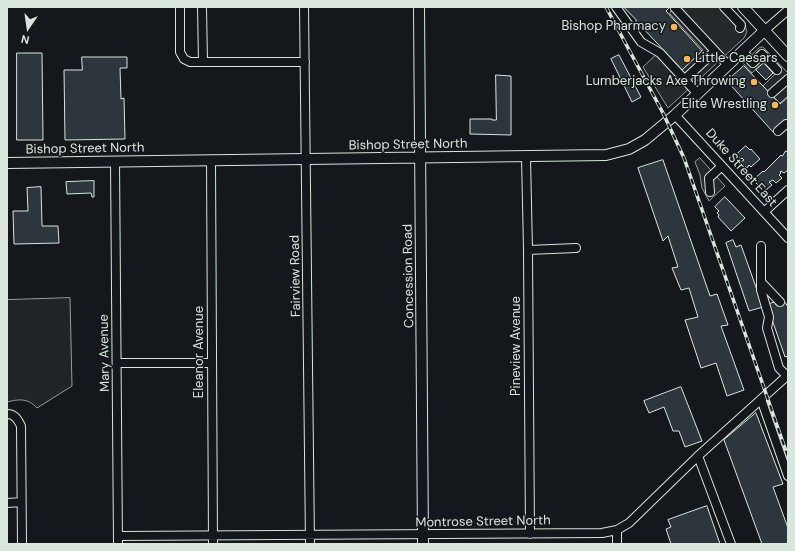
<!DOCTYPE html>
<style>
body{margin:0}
#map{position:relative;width:795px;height:551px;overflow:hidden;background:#14181c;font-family:"DM Sans",sans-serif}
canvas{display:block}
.frame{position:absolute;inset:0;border:8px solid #d8e6dc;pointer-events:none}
.north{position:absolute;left:8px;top:8px;width:40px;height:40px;-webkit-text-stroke:3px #14181c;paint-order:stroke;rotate:193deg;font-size:11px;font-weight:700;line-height:16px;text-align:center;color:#d8e6dc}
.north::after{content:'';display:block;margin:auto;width:14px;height:18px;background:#d8e6dc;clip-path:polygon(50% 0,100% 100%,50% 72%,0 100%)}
</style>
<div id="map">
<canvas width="795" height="551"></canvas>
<div class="frame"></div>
<div class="north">N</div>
</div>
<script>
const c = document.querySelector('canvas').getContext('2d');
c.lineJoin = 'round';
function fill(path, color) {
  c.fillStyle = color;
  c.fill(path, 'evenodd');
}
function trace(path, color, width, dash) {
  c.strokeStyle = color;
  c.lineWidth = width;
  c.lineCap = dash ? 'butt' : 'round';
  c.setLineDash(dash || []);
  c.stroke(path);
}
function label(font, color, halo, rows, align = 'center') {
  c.font = font + ' "DM Sans",sans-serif';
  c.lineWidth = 3;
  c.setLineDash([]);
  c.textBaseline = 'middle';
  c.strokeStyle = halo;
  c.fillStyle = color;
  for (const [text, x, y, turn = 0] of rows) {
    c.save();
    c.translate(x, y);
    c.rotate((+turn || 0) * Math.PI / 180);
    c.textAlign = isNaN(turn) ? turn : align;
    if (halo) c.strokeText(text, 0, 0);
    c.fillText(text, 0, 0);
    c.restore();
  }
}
const green = new Path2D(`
 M70,298L72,386L37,408C28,398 19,399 7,402V300Z`);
fill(green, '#202428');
trace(green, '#939e99', 1);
const parking = new Path2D(`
 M673,7H728L745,25L747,32L744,38L668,108L643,67L662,49L682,70L703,50L670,14Z
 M763,47L788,73V96L780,103L763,86L775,74L764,62L752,73L743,63L759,48Z
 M700,158L725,186L709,201L702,188L700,175L695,162Z`);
fill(parking, '#24282b');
trace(parking, '#939e99', 1);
const building = new Path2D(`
 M624,7H670L666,11L702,51L682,70L642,27L637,28L636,20Z
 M17,53H42L43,140H17Z
 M619,55L641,97L632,102L611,59Z
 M82,57H127V68H120L121,99L124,98L125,139L65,140L64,70H82Z
 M764,63L773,73L766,80L756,70Z
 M744,66L780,104L788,97V119L773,132L727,81Z
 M496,75L511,76V135L470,134V119H492V120H496Z
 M746,146L750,150L751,149L760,159L752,166L751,167L749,165L747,168L741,162L744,160L742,158L741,159L740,158L737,160L734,157Z
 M786,151L788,153V170L784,173L781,171L780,172L781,173L779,175L782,178L776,183L773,180L769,182L772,185L766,190L764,187L762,188H761L753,180L763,171L764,172L781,155L782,156Z
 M663,160L710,296L717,294L728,325L721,326L744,390L727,396L716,363L701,368L685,320L698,317L689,288L681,290L672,268L678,267L668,236L663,241L638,168Z
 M94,181V197H92L91,193L67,194L66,182Z
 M41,187L42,226H58L59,243L14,244L13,211H28L27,188Z
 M725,197L745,218L731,231L718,217L719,215L717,213L719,211L715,207Z
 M733,240L736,247L741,245L763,307L749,311L726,243Z
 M775,302L776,305L785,302L788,307V356L785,357L767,305Z
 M681,387L702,441L685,447L679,431H673L664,407L649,413L644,401Z
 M756,413L783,484L773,487L788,528V544H762L724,440Z
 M707,506L720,544H671L666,529L671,527L668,520Z`);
fill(building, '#2c363c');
trace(building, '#d8e6dc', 1);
const minor = new Path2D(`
 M180,7V52L184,59L190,62H305
 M202,7L203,62
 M304,7L310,544
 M616,7L641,42L660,53L697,93
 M676,7L675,8L727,64
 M724,7L741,25L740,28
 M764,31L788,10
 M742,51L753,63L762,54L777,70
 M684,80L715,51
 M772,93L788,79
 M675,115L788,238
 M778,131L786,124H788
 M526,157L528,250L530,534
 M211,160L213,544
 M115,161L118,544
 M710,192L709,178L722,166
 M764,212L788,190
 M761,246V290L769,317L767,328L779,368L787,376
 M528,250L576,248
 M761,282L780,302
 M117,363H212
 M761,399L788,476
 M7,414C15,414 18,420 21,426L22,544
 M698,456L731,544
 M7,503L21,502
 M118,536L602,533L617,530L629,523L698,456L788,375
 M617,544V530`);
const major = new Path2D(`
 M419,7L423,544
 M743,7L788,56
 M7,163L606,155L629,149L645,140L675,115L764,31`);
trace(minor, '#d8e6dc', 10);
trace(major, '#d8e6dc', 12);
trace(minor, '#14181c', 8);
trace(major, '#14181c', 10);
const rail = new Path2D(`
 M606,7L663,113L684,158L788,457`);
trace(rail, '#d8e6dc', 3.5);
trace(rail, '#14181c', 2, [6]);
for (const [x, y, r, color] of [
 [674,27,4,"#ffb74d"],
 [687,59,4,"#ffb74d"],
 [754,82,4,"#ffb74d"],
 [775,105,4,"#ffb74d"]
]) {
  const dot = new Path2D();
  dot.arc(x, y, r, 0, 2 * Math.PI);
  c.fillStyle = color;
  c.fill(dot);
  trace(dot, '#14181c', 1.5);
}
label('13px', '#d8e6dc', '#14181c', [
 ["Bishop Pharmacy",666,27],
 ["Little Caesars",695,59,"left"],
 ["Lumberjacks Axe Throwing",746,82],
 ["Elite Wrestling",767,105]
], 'right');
label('13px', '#d8e6dc', '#14181c', [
 ["Bishop Street North",408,145,-1],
 ["Bishop Street North",85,149,-1],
 ["Duke Street East",741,168,48],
 ["Fairview Road",296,276,-91],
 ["Concession Road",409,276,-91],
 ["Pineview Avenue",517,346,-90],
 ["Eleanor Avenue",200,352,-90],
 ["Mary Avenue",105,353,-91],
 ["Montrose Street North",483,522,-1]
]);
</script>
